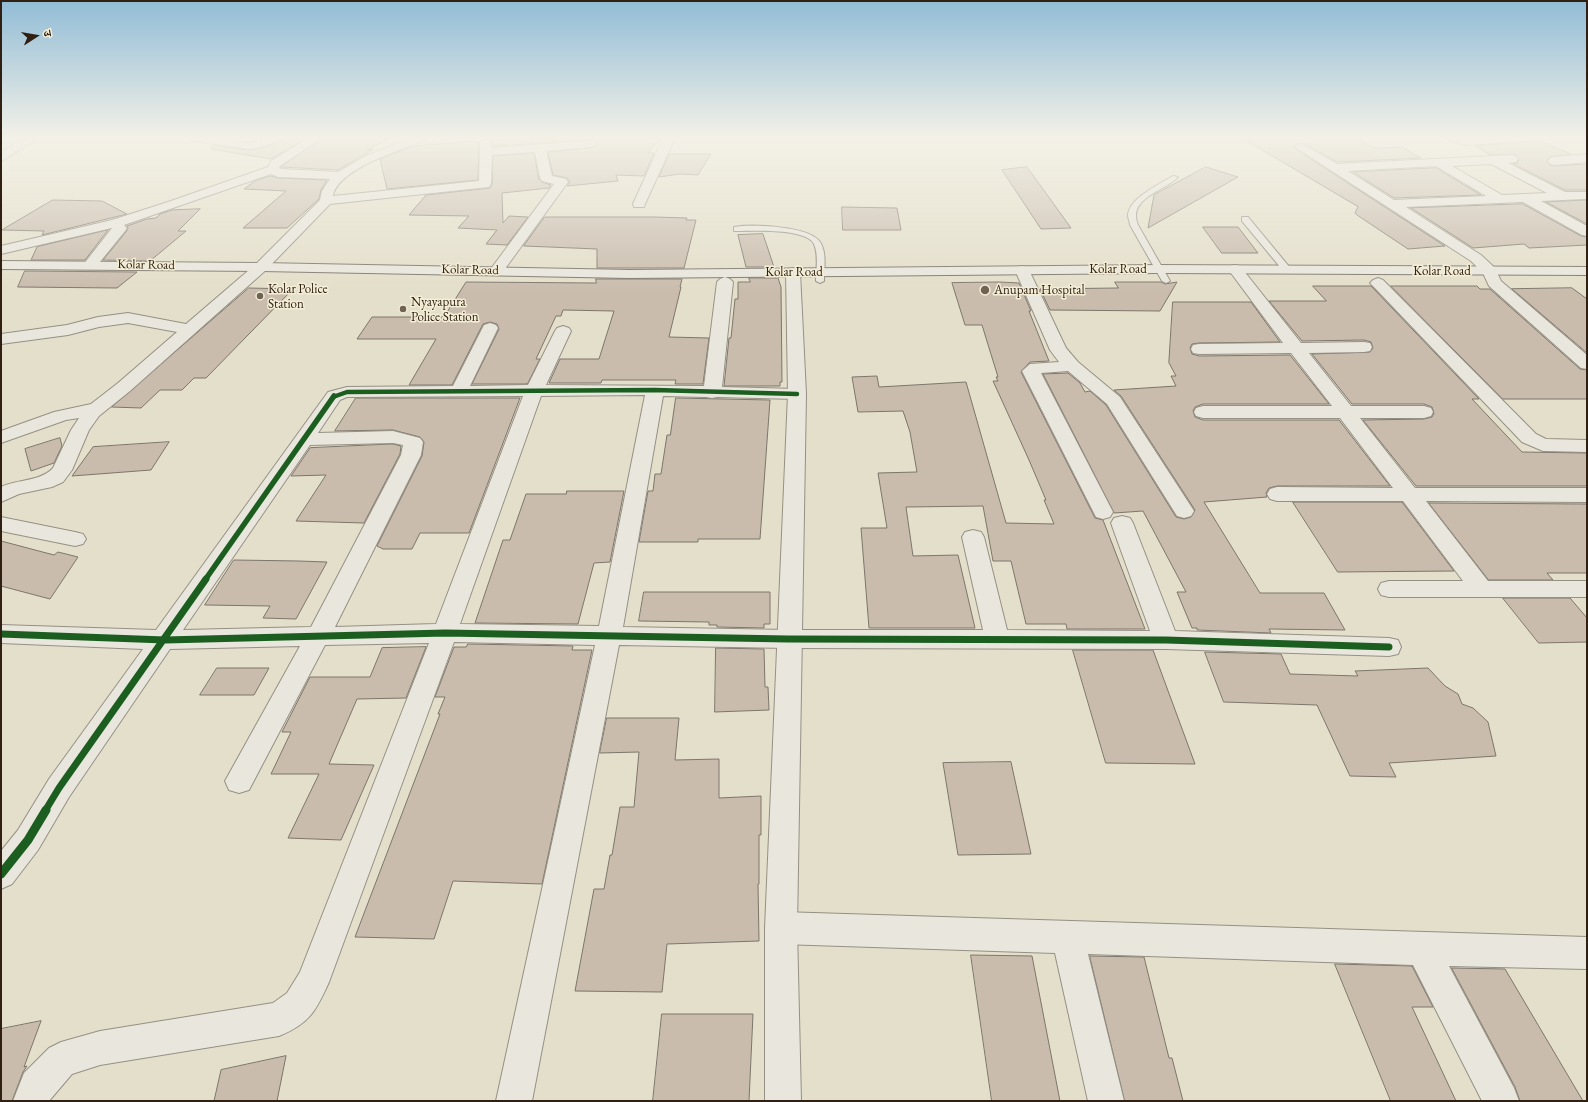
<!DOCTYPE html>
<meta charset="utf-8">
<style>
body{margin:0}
#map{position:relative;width:1588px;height:1102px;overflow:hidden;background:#e4dfca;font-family:"EB Garamond","Noto Serif Devanagari",serif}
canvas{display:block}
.frame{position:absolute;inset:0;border:2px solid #302014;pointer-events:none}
.north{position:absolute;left:16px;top:16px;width:40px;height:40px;-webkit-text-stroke:3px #f4eed6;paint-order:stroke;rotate:78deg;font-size:11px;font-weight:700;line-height:16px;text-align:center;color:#302014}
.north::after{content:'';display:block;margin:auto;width:14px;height:18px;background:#302014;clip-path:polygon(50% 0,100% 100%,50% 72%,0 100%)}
</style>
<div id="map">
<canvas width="1588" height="1102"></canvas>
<div class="frame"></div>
<div class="north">उ</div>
</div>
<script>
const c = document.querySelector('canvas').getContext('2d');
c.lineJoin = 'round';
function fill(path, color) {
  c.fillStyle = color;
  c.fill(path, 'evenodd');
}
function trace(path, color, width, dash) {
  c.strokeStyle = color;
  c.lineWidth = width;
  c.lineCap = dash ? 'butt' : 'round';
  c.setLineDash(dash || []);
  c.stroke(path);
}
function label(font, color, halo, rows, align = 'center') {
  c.font = font + ' "EB Garamond",serif';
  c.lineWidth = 3;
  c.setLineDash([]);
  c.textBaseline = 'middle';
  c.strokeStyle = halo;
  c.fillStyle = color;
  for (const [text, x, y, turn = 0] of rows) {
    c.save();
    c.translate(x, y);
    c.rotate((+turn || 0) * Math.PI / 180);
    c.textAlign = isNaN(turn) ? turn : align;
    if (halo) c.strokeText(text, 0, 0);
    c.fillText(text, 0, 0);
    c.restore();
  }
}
const building = new Path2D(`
 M283,138H307L271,159L211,149L212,145L249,150L262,148L281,141Z
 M323,138H391L367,150L374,149L338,170L281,167Z
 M524,138H661L648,153H654L644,176L616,175L618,181L567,186L570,182L567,178L553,175L548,152L590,148L595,147L597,143L590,140L493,146L492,140Z
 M1242,138H1356L1374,148L1402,147L1421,158L1337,162L1303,143L1298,144L1294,147L1297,150L1445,246L1408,249L1357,215L1355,213L1358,207Z
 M1532,138L1571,154L1550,157L1547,160L1550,165L1554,166L1587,164V190H1565L1513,164L1517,163L1519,160L1516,155H1491L1475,146L1525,142L1530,141Z
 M476,141H479L478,180L387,189L380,159L414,146Z
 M534,154L539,179L542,182L551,185L549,188L502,193L503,223L509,216L528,217L507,245L486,244L497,230L458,228L469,216L409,215L426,195L490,188L492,184L493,156Z
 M670,154H711L698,175L680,174L659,177Z
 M1027,167L1071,228L1041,229L1002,170Z
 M1206,167L1238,177L1148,228L1154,195Z
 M1436,168L1481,195L1394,198L1353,172Z
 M271,176L278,178L327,180L321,190L319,199L287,228H243L286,191L244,189L255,181Z
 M53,200L102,201L127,214L42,235L44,231L2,230Z
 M1585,200H1587V224L1546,202Z
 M1523,204L1581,236L1587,237V245L1529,248L1524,244L1473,248L1411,208Z
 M842,207L897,208L901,230H843Z
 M200,209L178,231H186L150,261L103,260L126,232L128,228L127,226L147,219L156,218L160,214L172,210Z
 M545,217H655L687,218L686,220H696L684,268H597V249L524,246Z
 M1203,227H1238L1258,253H1222Z
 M108,230L85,260H31L37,247Z
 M763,234L774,267H746L738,235Z
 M25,271L137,272L117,288L18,287Z
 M749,278H778L781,287L782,382H780V386H724L729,338H731L735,299H738V282H750Z
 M596,279H682L680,287H681L669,337L709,338L703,384H675L676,380H602L601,383H549L560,359H599L614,311L563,310L561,316H556L536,359H540L528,383L526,384H472L499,329L497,324L490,322L483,324L452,385H409L436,339H357L372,317H444L466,282L596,283Z
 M1000,282L1019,283L1031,311H1029L1049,361L1030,362L1021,372L1095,518L1103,520L1145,629H1067L1066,624H1026L1011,561H993L983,506L906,507L913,556L958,555L975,628H869L861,528H887L878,473L917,472L910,432L903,411L858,412L852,377L877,376L879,387L966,382L1006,523L1054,524L1044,500H1046L1029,460L993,381H998L996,377H998L982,325H965L952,283Z
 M1115,282H1161L1165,284L1177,282L1160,311L1050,310L1040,289L1118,288Z
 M1313,286H1371L1479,399H1472L1522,452L1587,453V486H1416L1363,420L1424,419L1432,417L1434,413L1432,407L1424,404H1352L1312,354L1370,352L1373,348L1371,342L1364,340L1302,341L1269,301H1326Z
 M1391,286H1477L1480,289H1490L1580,369L1587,370V399H1503Z
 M249,288L293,289L206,378H194L182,390H160L141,408L112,407Z
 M1572,288L1587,299V353L1512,289Z
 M1173,302H1251L1280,342L1199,343L1192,344L1190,348L1192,354L1199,356L1290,355L1329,404H1203L1195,407L1193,411L1195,417L1203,420H1339L1390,486H1277L1269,488L1266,493L1267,497L1204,502L1260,593H1324L1345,630L1269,629L1271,633L1197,630V628H1192L1177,592H1186L1143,511L1114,513L1043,374L1068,373L1080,383L1085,392L1090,391L1106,405L1176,517L1184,519L1191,517L1195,510L1121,396L1114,390L1176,386L1171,376H1176L1169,363Z
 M356,398H520L469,533H420L412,549H383L377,546L422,456L424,442L420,437L393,430L335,431Z
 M676,398L770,400L760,539H698V542H639L648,491H653L655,474H661L667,435H670Z
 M60,438L62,446L54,463L31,471L25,449Z
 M169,442L151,470L72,476L93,447Z
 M393,444L401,446L400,454L364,523L296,521L326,475L291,476L310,448Z
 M567,491H624L610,562L594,563L578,624L475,623L503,540H510L526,494H566Z
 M1293,502H1402L1454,571L1338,572Z
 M1429,503L1587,504V573H1547L1553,580H1489Z
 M1,541L54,555L58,552L78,557L50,599L1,586Z
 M234,560L299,561L327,562L296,619L263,618L270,606L205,605Z
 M644,592H770V624H764V628L717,627V625H709V622L639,621Z
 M1503,598H1570L1587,618V642L1539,643Z
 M468,644L573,646L572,650H592L542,884L453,881L434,939L355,937L440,714H438L445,697H435L454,647H466Z
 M426,647L406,698L357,699L329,764L374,765L341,840L288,838L319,774H271L291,732H282L310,677H370L382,648Z
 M716,648L764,649L765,687H768L769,710L715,712Z
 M1073,650H1153L1195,764L1106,763Z
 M1205,652L1281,654L1290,674L1358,676L1355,671L1428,668L1445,686L1458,694L1462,704L1473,708L1488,722L1496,756L1389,763L1396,777L1350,776L1317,705L1224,702Z
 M217,668H269L254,695H200Z
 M607,718H679L675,760L719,759V798L761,796V835H759V884H758L759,941L667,944L662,992L575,991L594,889H604L610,855H612L620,807H634L639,752L600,753Z
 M1011,762L1031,854L958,855L943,763Z
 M971,955L1032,956L1060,1101H992Z
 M1090,956L1144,957L1169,1058H1172L1183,1101H1125Z
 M1335,964L1412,966L1433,1007H1412L1456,1101H1391Z
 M1452,968L1505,969L1583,1101H1520L1515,1087Z
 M662,1014H753L749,1101H653Z
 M41,1021L24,1067L27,1066L23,1072L12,1101H1V1029Z
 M286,1056L277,1101H214L221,1070Z`);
fill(building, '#c9bcad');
trace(building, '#7c766b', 1);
const service = new Path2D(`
 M1173,176L1178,177C1168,188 1135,197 1136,216C1136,219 1137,222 1138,225L1170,281L1166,283L1162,281L1130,225C1130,222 1128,219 1128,215C1129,198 1160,184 1173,176Z
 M1242,217H1248L1291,269V273H1285L1242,221Z
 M734,227C752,224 810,226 820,242C827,252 824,269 824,281L820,283L816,281C816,270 819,255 814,244C806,228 753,231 737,231H734Z`);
const minor = new Path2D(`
 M25,138H39L5,159L1,161V152Z
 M189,138H216L249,143L266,138H282L280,140L261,147L249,149L194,141L190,140Z
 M309,138H322L280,166L279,168L281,169L338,172L366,156L395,144L412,138H428L426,140C403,149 337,169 333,196L479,181L480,142L482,140H490L492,148L590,141L594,142L596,144L594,146L590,147L546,151L552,176L566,179L568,182L502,273L497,274L492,273L490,270L554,184L542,181L540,178L535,152L492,155L491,184L489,187L330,204L266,270L130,391L99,416L89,430L72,470L63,482L52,487L19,494L1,502V487C17,479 40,482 53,468L71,430L79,418L66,420L1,443V431L54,412L91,404L118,383L177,332L128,323L99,327L68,335L1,344V334L67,325L98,317L128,313L186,324L256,264L320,200L322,191L330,179L278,177L271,174L124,225L127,228L125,231L95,268L90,269L85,268L83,265L112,228L1,254V246L112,220L171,201L268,167L271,161Z
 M663,138H675L645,204L644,207H634L633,204Z
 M1446,138H1531L1529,140L1525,141L1466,145L1448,140Z
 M1302,144L1337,164L1512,155L1516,156L1518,159L1516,162L1508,163L1565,192H1587V198L1585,199L1541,201L1587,226V236L1582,235L1523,202L1406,207L1481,255L1495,268L1501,281L1587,355V369L1581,368L1489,286L1483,273L1471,261L1298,149L1296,147L1298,145ZM1491,164L1547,193L1502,195L1452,166ZM1436,166L1486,196L1394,200L1348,171Z
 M1587,154V162L1554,165L1550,164L1548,161L1550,158L1554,157Z
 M1235,265L1240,266L1301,343L1364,342L1370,343L1372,347L1370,351L1364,352L1309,353L1351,406H1424L1431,408L1433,412L1431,416L1424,418H1360L1415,488H1587V502L1426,501L1488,581H1587V597H1389L1381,595L1378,589L1381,583L1389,581H1463L1403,501H1277L1270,499L1267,494L1270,489L1277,487L1393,488L1340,418H1203L1196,416L1194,412L1196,408L1203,406H1332L1291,353L1199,354L1193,353L1191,349L1193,345L1199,344L1283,343L1228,269L1230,266Z
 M1022,266L1027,267L1029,270L1066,348L1078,362L1120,397L1194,511L1191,516L1184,518L1177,516L1107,404L1068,371L1041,373L1113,512L1110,517L1103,519L1096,517L1022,371L1030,364L1059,362L1050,350L1015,270L1017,267Z
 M725,277L730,279L733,282L722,387L797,389L803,390L806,394L803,398L797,399L717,397L712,398L706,397L663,396L623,627L788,630H983L962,537L965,532L973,530L981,532L984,537L1007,630L1150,631L1111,523L1114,518L1122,516L1130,518L1133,523L1175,631L1389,638L1398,640L1401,647L1398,654L1389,656L1166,649L788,648L619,645L532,1101H496L595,645L454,642L329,982C316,1011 309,1024 279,1036L100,1065L72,1074L49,1101H13L24,1073L49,1048L61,1042L100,1031L273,1003L287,993L300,972L429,643L325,645L249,790L239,793L229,790L225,781L300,646L170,649L69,797L38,850L12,884L1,889V851L18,830L49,779L143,649L1,643V625L156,630L328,392L347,387L453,386L484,325L490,323L496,325L498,328L470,386L528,385L555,331L557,328L563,326L569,328L571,331L546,385L704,386L717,282L720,279ZM645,395L599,626L460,624L541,396ZM523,396L436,624L335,627L421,455L423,442L420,438L393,431L318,433L340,400L347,397ZM393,443L403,445L401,455L311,627L183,630L310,445Z
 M1378,278L1383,280L1536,434L1546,439L1587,440V452L1543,451L1522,442L1373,286L1370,283L1373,280Z
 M1,517L75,532L83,534L86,539L83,544L75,546L1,531Z
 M781,912L1587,937V969L1449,966L1514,1088L1519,1101H1482L1413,965L1088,954L1124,1101H1088L1055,953L781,944L770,939L765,928L770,917Z`);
const tertiary = new Path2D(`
 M793,268L798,269L800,272L806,394L797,928L801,1101H765V928L788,394L786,272L788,269Z`);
const secondary = new Path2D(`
 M1,261L261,263L630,270L1159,265L1587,267V275L1159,273L630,278L261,271L1,269Z`);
trace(service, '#959084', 2);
trace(minor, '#959084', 2);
trace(tertiary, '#959084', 2);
trace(secondary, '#7c766b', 2);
fill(service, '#e9e7dd');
fill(minor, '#e9e7dd');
fill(tertiary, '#e9e7dd');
fill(secondary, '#e9e7dd');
trace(new Path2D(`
 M333,397L347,392L655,390L797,394`), '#1b5e20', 4.5);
trace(new Path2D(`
 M205,580L334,396`), '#1b5e20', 5.5);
trace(new Path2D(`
 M1,634L165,640L445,633L788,639L1166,640L1389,647
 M45,811L59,788L206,579`), '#1b5e20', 7);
trace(new Path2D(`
 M1,874L28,840L46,810`), '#1b5e20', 9);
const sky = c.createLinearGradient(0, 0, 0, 292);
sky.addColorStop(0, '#91bcd6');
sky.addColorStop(0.47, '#f3f1e7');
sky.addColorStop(1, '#f3f1e700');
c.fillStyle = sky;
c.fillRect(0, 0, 1588, 292);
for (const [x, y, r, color] of [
 [985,290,5,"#6f6354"],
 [260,296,4,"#6f6354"],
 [403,309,4,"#6f6354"]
]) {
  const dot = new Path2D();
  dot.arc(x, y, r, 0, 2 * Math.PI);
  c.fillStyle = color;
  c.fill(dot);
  trace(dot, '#f4eed6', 1.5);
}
label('13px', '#302014', '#f4eed6', [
 ["Kolar Road",146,265,1],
 ["Kolar Road",1118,269],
 ["Kolar Road",470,270,1],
 ["Kolar Road",1442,271],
 ["Kolar Road",794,272]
]);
label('13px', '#302014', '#f4eed6', [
 ["Kolar Police",268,289],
 ["Station",268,304],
 ["Anupam Hospital",994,290],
 ["Nyayapura",411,302],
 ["Police Station",411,317]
], 'left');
</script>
